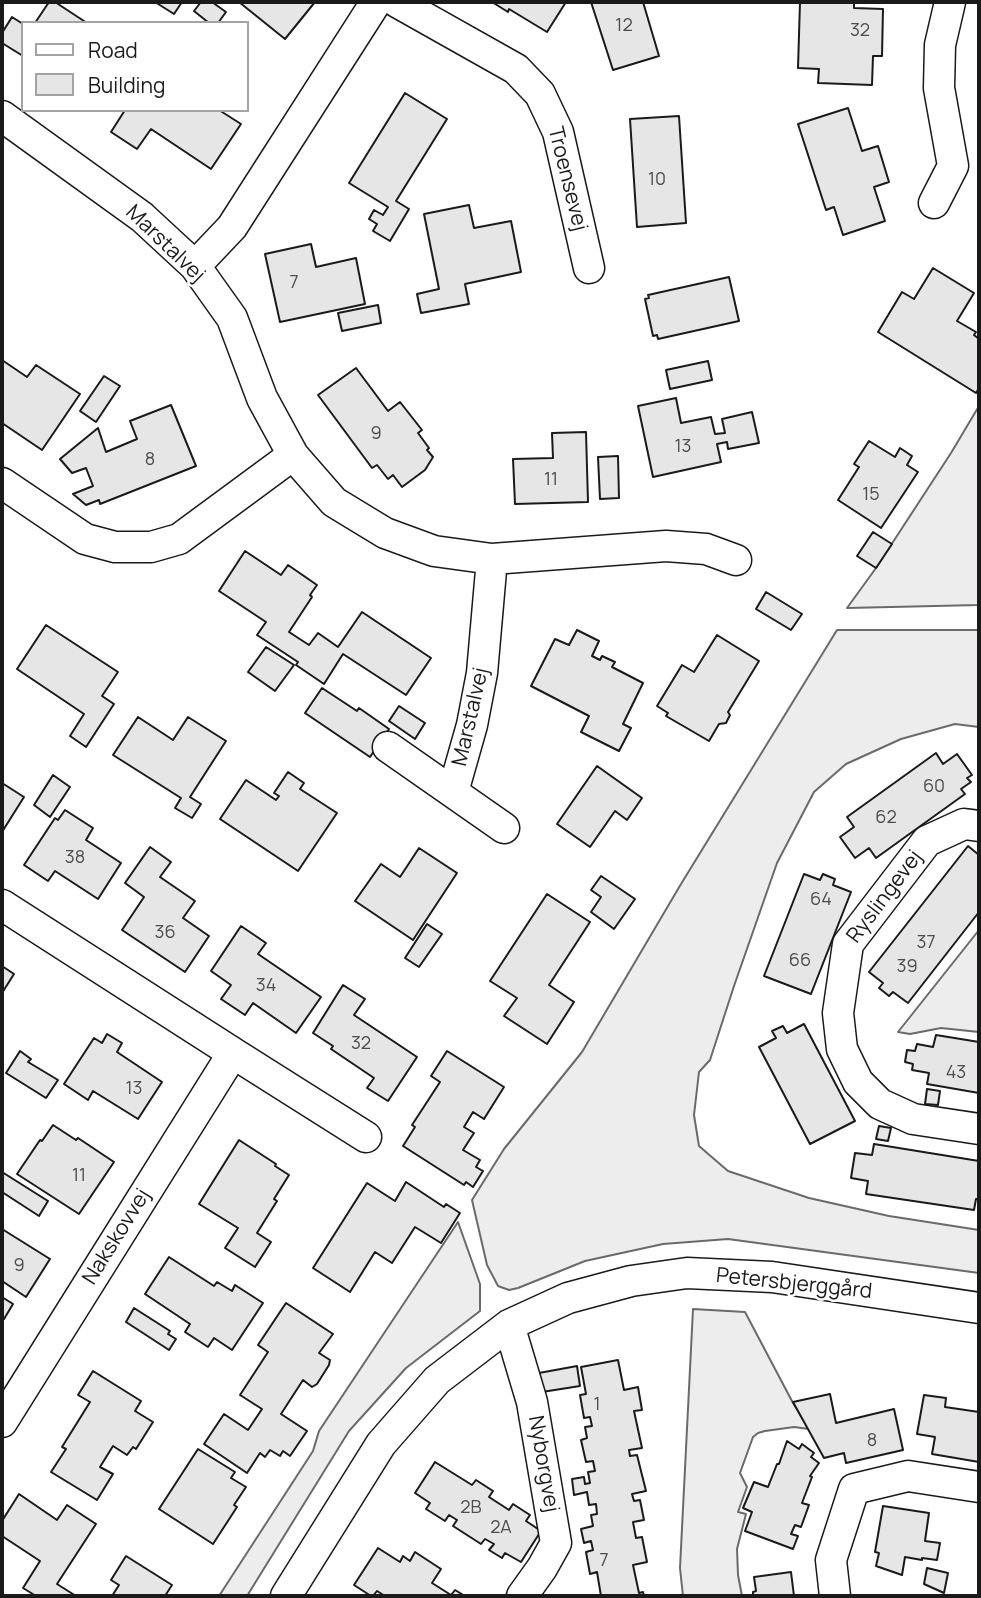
<!DOCTYPE html>
<meta charset="utf-8">
<style>
body{margin:0}
#map{position:relative;width:981px;height:1598px;overflow:hidden;background:#fff;font-family:Manrope,sans-serif}
canvas{display:block}
.frame{position:absolute;inset:0;border:4px solid #1a1a1a;pointer-events:none}
.legend{position:absolute;left:21px;top:21px;width:228px;height:91px;box-sizing:border-box;background:#fff;border:2px solid #a3a3a3;margin:0;padding:9px 12px;list-style:none;font-size:21px;color:#1a1a1a}
.legend li{display:flex;align-items:center;gap:14px;height:35px}
.legend b{width:35px;border:2px solid #a3a3a3}
</style>
<div id="map">
<canvas width="981" height="1598"></canvas>
<div class="frame"></div>
<ul class="legend">
<li><b style="height:9px;background:#fff"></b>Road</li>
<li><b style="height:19px;background:#e6e6e6"></b>Building</li>
</ul>
</div>
<script>
const c = document.querySelector('canvas').getContext('2d');
c.lineJoin = 'round';
function fill(path, color) {
  c.fillStyle = color;
  c.fill(path, 'evenodd');
}
function trace(path, color, width, dash) {
  c.strokeStyle = color;
  c.lineWidth = width;
  c.lineCap = dash ? 'butt' : 'round';
  c.setLineDash(dash || []);
  c.stroke(path);
}
function label(font, color, halo, rows, align = 'center') {
  c.font = font + ' Manrope,sans-serif';
  c.lineWidth = 5;
  c.setLineDash([]);
  c.textBaseline = 'middle';
  c.strokeStyle = halo;
  c.fillStyle = color;
  for (const [text, x, y, turn = 0] of rows) {
    c.save();
    c.translate(x, y);
    c.rotate((+turn || 0) * Math.PI / 180);
    c.textAlign = isNaN(turn) ? turn : align;
    if (halo) c.strokeText(text, 0, 0);
    c.fillText(text, 0, 0);
    c.restore();
  }
}
const built = new Path2D(`
 M979,406V605L847,608L876,568L951,453Z
 M837,630H979V727L955,724L901,739L846,764L814,792L777,863L734,986L710,1060L699,1072L694,1115L699,1146L728,1171L809,1198L889,1216L979,1230V1273L728,1239L663,1244L585,1261L518,1288L509,1290L498,1286L487,1265L472,1200L504,1149L582,1052L681,884Z
 M979,930V1032L941,1028L910,1034L898,1032Z
 M458,1222L480,1284V1311L406,1368L349,1431L247,1596H219L313,1451L319,1431Z
 M693,1309L745,1312L793,1403L809,1429L794,1427L765,1431L758,1433L753,1437L740,1473L747,1487L738,1512L746,1514L737,1549L738,1575L742,1596H683L680,1568Z`);
fill(built, '#ededed');
trace(built, '#6a6a6a', 2);
const building = new Path2D(`
 M49,2H55L87,23H35Z
 M155,2H182L174,14Z
 M201,2H212L226,12L218,23H209L194,11Z
 M239,2H315L285,39Z
 M492,2H566L547,32L509,9L508,12Z
 M591,2H643L659,56L613,70Z
 M800,2H854V8L883,9L882,56H873L872,85L818,83L819,69L798,68Z
 M12,17L23,24V56L2,43V33Z
 M405,93L447,119L396,201L409,209L390,241L373,231L377,224L369,219L374,210L383,215L388,207L349,183Z
 M848,108L862,151L878,146L889,182L874,187L885,221L843,235L834,207L826,210L798,124Z
 M125,110H219L241,124L211,169L151,129L137,149L111,132Z
 M679,116L686,223L637,227L630,119Z
 M469,205L474,228L511,221L521,272L465,284L469,304L421,313L417,294L439,289L424,214Z
 M311,244L316,267L356,258L365,304L280,322L265,254Z
 M933,268L974,293L957,321L976,332L974,335L979,339V388L976,393L878,332L902,292L914,299Z
 M729,277L739,321L658,339L657,335L653,336L645,299L649,298L648,295Z
 M378,305L381,323L342,331L338,313Z
 M2,360L27,377L36,365L80,394L42,450L2,423Z
 M708,361L712,380L670,389L666,370Z
 M356,368L388,411L400,402L422,430L418,433L429,448L427,450L433,457L425,470L402,487L393,475L388,479L377,465L372,468L318,395Z
 M104,376L120,386L96,422L80,411Z
 M676,398L681,423L711,417L715,434L725,433L722,419L752,412L759,443L728,449L727,442L717,444L721,462L653,477L638,406Z
 M171,405L196,466L100,504L99,500L86,505L73,494L93,486L86,468L72,473L60,459L98,428L106,452L137,439L130,421Z
 M586,432L588,502L515,504L513,459L553,458L552,433Z
 M869,441L895,457L900,448L912,456L907,465L918,472L881,528L838,500L859,467L854,464Z
 M618,456L619,498L600,499L598,457Z
 M873,532L892,544L876,568L857,556Z
 M245,551L281,575L288,565L317,585L310,595L312,597L289,632L309,645L318,633L338,647L362,612L431,658L406,695L343,654L324,684L296,665L298,662L257,635L266,622L219,591Z
 M766,592L802,614L791,630L756,609Z
 M46,625L118,672L102,696L114,704L86,747L70,736L84,714L17,669Z
 M577,630L599,641L592,656L600,660L602,656L615,662L612,667L643,683L623,724L631,728L619,751L581,732L589,716L531,686L555,639L569,645Z
 M717,635L759,661L728,712L730,715L726,723L719,724L709,741L666,716L668,713L657,706L682,665L694,672Z
 M266,647L294,665L275,691L248,672Z
 M322,688L357,711L359,708L389,729L370,757L305,713Z
 M399,706L425,723L415,739L389,721Z
 M138,717L173,740L188,717L226,741L190,797L201,804L192,818L175,808L181,798L113,755Z
 M936,753L943,764L957,754L972,775L967,778L971,782L961,789L965,794L876,858L869,848L855,858L840,837L854,827L847,817Z
 M597,766L642,798L627,820L615,811L590,847L557,824Z
 M288,772L304,783L300,789L337,813L298,871L220,819L246,780L276,800L279,796L274,793Z
 M53,775L70,787L50,817L34,805Z
 M2,783L24,797L2,832Z
 M65,810L93,828L86,840L121,863L98,899L55,871L48,881L24,865L55,818L58,820Z
 M968,846L979,855V912L908,1003L893,992L889,996L879,988L883,983L869,972Z
 M150,847L171,862L160,877L195,901L183,918L209,936L185,972L122,930L144,897L125,883Z
 M419,848L457,873L413,940L355,901L381,864L400,877Z
 M804,874L820,880L823,874L835,879L833,885L851,892L811,994L764,976Z
 M601,876L635,899L614,929L591,912L601,897L591,890Z
 M547,894L590,922L549,985L574,1002L547,1044L504,1016L517,998L490,981Z
 M427,924L442,934L419,967L405,958Z
 M241,926L266,943L258,954L321,997L296,1033L253,1003L245,1015L221,999L231,985L211,971Z
 M2,966L14,974L2,993Z
 M343,985L365,999L354,1015L417,1057L388,1101L367,1088L374,1078L331,1049L333,1046L313,1033Z
 M804,1024L855,1121L810,1144L759,1047L776,1038L772,1031L783,1026L787,1033Z
 M107,1034L122,1043L117,1052L162,1082L138,1119L93,1091L88,1100L64,1084L94,1038L102,1043Z
 M936,1035L979,1042V1093L927,1084L929,1073L912,1070L913,1064L905,1062L907,1050L915,1051L917,1044L933,1047Z
 M20,1051L31,1059L28,1062L58,1080L46,1098L6,1073Z
 M447,1051L504,1087L484,1119L473,1112L464,1127L474,1133L463,1150L480,1160L476,1167L483,1171L473,1187L466,1182L464,1185L403,1146L415,1127L412,1125L440,1082L431,1076Z
 M927,1089L940,1091L938,1105L925,1104Z
 M53,1125L76,1140L78,1138L114,1162L79,1214L17,1174L40,1140L42,1141Z
 M879,1126L891,1128L888,1141L876,1139Z
 M239,1140L276,1164L275,1166L289,1175L274,1199L277,1201L257,1233L271,1242L255,1267L225,1248L238,1228L199,1204Z
 M874,1144L979,1161V1199H976L974,1210L866,1194L868,1181L851,1178L855,1153L872,1155Z
 M2,1172L48,1201L39,1216L2,1192Z
 M406,1182L444,1207L446,1204L460,1213L441,1243L415,1227L392,1263L375,1252L350,1292L313,1268L367,1183L395,1201Z
 M2,1229L50,1259L26,1297L2,1281Z
 M169,1257L214,1286L217,1282L232,1291L235,1285L263,1303L232,1350L214,1338L208,1347L185,1332L190,1324L145,1294Z
 M2,1297L13,1304L4,1319L2,1318Z
 M286,1303L333,1334L319,1353L330,1360L329,1365L317,1384L312,1387L303,1380L281,1414L307,1431L290,1456L283,1451L280,1456L270,1450L265,1457L260,1453L247,1473L204,1444L224,1414L248,1430L262,1409L240,1395L268,1352L258,1345Z
 M134,1308L170,1331L168,1334L176,1339L169,1350L126,1322Z
 M618,1360L624,1390L638,1387L642,1410L634,1411L642,1448L629,1450L630,1456L637,1455L646,1491L632,1494L634,1501L640,1500L644,1520L633,1522L636,1538L642,1537L647,1562L633,1565L639,1593L643,1592L644,1596H601L597,1572L590,1574L586,1552L593,1550L591,1541L584,1543L581,1529L593,1526L591,1515L597,1514L596,1504L589,1505L587,1492L574,1495L572,1479L584,1477L585,1484L590,1483L588,1472L595,1471L593,1461L586,1462L581,1440L587,1438L585,1427L592,1426L590,1417L584,1418L580,1395L586,1394L581,1367Z
 M577,1366L580,1386L542,1392L539,1373Z
 M93,1371L141,1401L135,1411L153,1422L136,1449L133,1447L127,1455L113,1446L100,1467L113,1474L97,1500L51,1472L66,1449L62,1447L90,1402L78,1395Z
 M830,1394L836,1423L894,1409L903,1450L846,1463L844,1453L824,1458L793,1402Z
 M924,1395L946,1398L945,1407L979,1412V1462L932,1454L935,1437L917,1434Z
 M787,1441L799,1449L802,1444L814,1453L811,1457L819,1463L810,1476L812,1477L802,1503L809,1505L801,1527L795,1525L791,1534L798,1536L793,1549L745,1531L752,1512L743,1508L754,1482L768,1487L777,1464H779Z
 M198,1449L235,1472L231,1478L246,1487L234,1505L237,1507L213,1544L159,1509Z
 M435,1462L472,1485L476,1480L493,1491L489,1497L509,1510L513,1504L530,1515L526,1521L541,1531L521,1562L505,1553L502,1558L489,1550L494,1544L485,1539L481,1544L453,1526L457,1520L449,1515L445,1521L426,1509L430,1503L415,1493Z
 M19,1494L57,1520L67,1505L96,1524L57,1584L76,1596H36L23,1588L40,1561L2,1536V1521Z
 M883,1506L929,1513L925,1541L940,1543L937,1560L922,1558V1560L905,1557L902,1575L876,1566L879,1553L875,1552Z
 M378,1548L400,1562L403,1556L410,1561L415,1552L441,1569L432,1583L451,1595L455,1590L465,1596H385L377,1591L373,1596H371L354,1585Z
 M126,1556L172,1585L165,1596H112L119,1585L111,1580Z
 M927,1568L948,1573L944,1593L924,1584Z
 M791,1572L794,1596H753V1592L756,1591L754,1577Z`);
fill(building, '#e6e6e6');
trace(building, '#1a1a1a', 2);
const minor = new Path2D(`
 M397,2L516,69L540,94L558,132L589,268
 M2,116L142,217L195,266L232,318L262,398L293,455L334,502L385,533L434,551L492,559L666,546L706,549L736,560
 M934,203L953,166L939,88L940,45L950,2
 M195,266L232,227L376,2
 M2,483L85,539L115,547H151L179,539L293,455
 M388,747L504,828
 M453,792L472,725L482,673L492,559
 M979,826L964,824L927,841L848,944L838,1013L842,1049L858,1082L880,1104L913,1119L979,1129
 M2,905L233,1053L2,1422
 M233,1053L366,1137
 M509,1325L532,1402L556,1543L542,1568L522,1596
 M286,1596L381,1444L437,1380L509,1325L568,1298L631,1281L687,1273L772,1277L979,1308
 M835,1596L831,1560L854,1489L908,1476L979,1487`);
trace(minor, '#1a1a1a', 33);
trace(minor, '#fff', 30);
label('18px', '#4d4d4d', null, [
 ["12",624,26],
 ["32",860,31],
 ["10",657,180],
 ["7",294,283],
 ["9",376,434],
 ["13",683,447],
 ["8",150,460],
 ["11",551,480],
 ["15",871,495],
 ["60",934,787],
 ["62",886,818],
 ["38",75,858],
 ["64",821,900],
 ["36",165,933],
 ["37",926,943],
 ["66",800,961],
 ["39",907,967],
 ["34",266,986],
 ["32",361,1044],
 ["43",956,1073],
 ["13",134,1089],
 ["11",79,1176],
 ["9",19,1266],
 ["1",597,1405],
 ["8",872,1441],
 ["2B",471,1508],
 ["2A",501,1528],
 ["7",604,1561]
]);
label('21px', '#1a1a1a', '#fff', [
 ["Troensevej",567,179,76],
 ["Marstalvej",165,244,44],
 ["Marstalvej",471,717,-77],
 ["Ryslingevej",885,897,-53],
 ["Nakskovvej",117,1237,-58],
 ["Petersbjerggård",794,1284,6],
 ["Nyborgvej",543,1464,80]
]);
</script>
